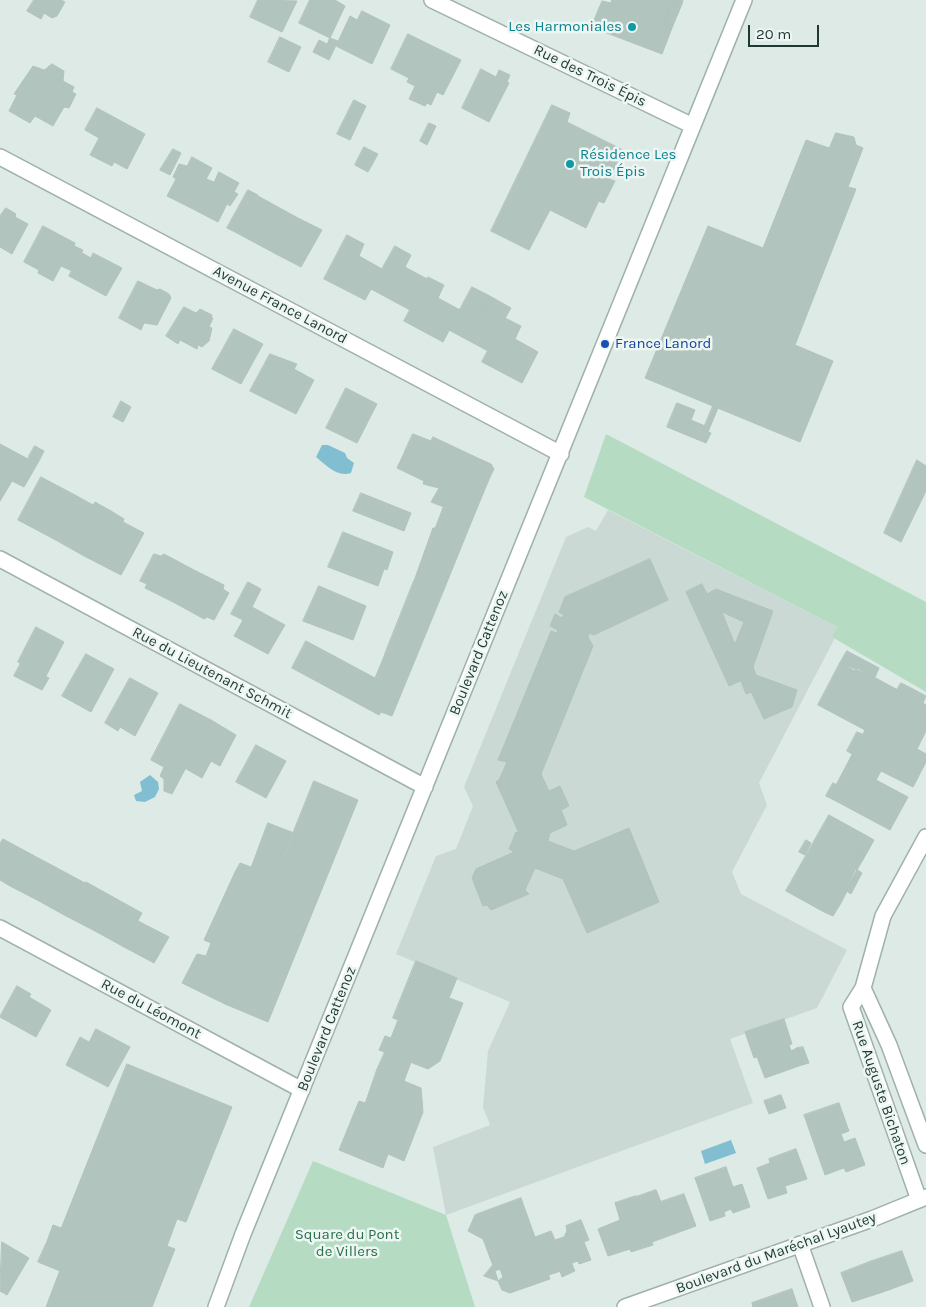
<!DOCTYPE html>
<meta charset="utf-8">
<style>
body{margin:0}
#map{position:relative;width:926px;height:1307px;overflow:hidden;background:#ddeae5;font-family:Karla,sans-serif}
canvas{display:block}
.scale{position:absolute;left:748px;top:25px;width:71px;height:22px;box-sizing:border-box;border:2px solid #1e3934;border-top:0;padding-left:6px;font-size:15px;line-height:18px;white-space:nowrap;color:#1e3934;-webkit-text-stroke:4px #edf6f3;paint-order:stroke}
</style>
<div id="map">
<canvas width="926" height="1307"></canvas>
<div class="scale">20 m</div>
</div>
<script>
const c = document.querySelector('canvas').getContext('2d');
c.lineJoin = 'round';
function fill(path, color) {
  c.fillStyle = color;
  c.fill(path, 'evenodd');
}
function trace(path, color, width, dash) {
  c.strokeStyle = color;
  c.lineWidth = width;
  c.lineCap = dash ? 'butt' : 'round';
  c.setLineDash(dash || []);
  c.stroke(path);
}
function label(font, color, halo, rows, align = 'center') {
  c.font = font + ' Karla,sans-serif';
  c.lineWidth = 5;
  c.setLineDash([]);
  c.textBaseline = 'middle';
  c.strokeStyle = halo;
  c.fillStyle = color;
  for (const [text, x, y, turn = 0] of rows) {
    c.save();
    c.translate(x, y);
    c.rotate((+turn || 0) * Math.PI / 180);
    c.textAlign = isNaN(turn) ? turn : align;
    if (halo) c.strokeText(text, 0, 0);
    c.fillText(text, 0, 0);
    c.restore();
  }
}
fill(new Path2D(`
 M608,510L837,627L833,637L835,638L759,783L767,805L732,872L741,894L847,950L817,1008L730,1039L753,1103L446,1215L433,1147L490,1125L483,1107L488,1051L510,1002L396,954L436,856L456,849L473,806L464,787L566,537L588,527L596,531Z`), '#cbd9d4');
fill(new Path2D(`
 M606,434L926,602V692L832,637L837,627L584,497Z
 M313,1161L446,1215L475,1307H249Z`), '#b5dcc3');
fill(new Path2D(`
 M322,445H328L345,453L347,458L354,463L351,473C337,478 325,464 316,457Z
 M150,775L158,782L159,789L155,797L145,802L136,801L134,795L142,791L140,782Z
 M731,1140L736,1153L705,1164L701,1151Z`), '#82bed2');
const building = new Path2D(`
 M34,0H61L65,2L57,16L52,18L44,13L41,19L27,11Z
 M258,0L297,1L282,32L250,17Z
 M310,0H335L345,6L330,38L299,23Z
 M612,0H683L682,4L673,1L664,25L672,28L662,54L591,27L602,1L611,3Z
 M673,1L682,4L672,28L664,25Z
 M362,11L390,25L372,64L336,46L350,16L357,20Z
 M408,34L461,60L443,95L437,92L431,105L427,103L425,106L409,99L415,86L407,82L409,78L391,69Z
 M280,37L301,47L289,72L268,62Z
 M330,38L338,41L329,60L313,52L319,40L327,44Z
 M52,64L64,71L63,81L74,87L72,92L76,94L69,108L64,107L53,126L35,116L30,123L9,111L17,95L14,94L33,66L44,70Z
 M481,69L496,77L499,70L510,75L507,82L509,83L489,122L462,108Z
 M354,100L366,106L350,140L337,134Z
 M552,105L570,113L567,122L623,150L593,213L589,211L582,226L550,210L529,250L491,231Z
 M97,108L145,134L127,169L114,162L112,166L90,155L99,138L85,130Z
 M429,123L436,126L427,145L420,141Z
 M836,133L854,137L856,145L863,148L848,187L856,189L795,345L833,361L800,442L645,378L708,226L763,248L806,140L829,148Z
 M364,147L378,154L368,172L355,165Z
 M173,149L181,153L170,175L160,170Z
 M192,157L212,168L191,208L167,196L176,179L173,177L179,164L187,166Z
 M219,172L239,183L234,192L238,194L230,206L227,204L218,222L191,208L206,179L214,182Z
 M609,179L615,181L604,203L598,201Z
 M248,190L258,195L237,233L227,228Z
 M258,196L296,217L276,254L237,233Z
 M6,208L16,214L15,217L28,224L12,254L0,247V216Z
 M589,211L593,213L586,228L582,226Z
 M296,217L322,230L301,267L276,254Z
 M43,226L75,243L74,246L83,250L72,271L61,266L53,281L38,273L39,270L24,262Z
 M347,235L364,244L359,256L382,269L365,300L324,279Z
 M395,246L411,255L405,267L427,279L410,310L371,289Z
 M82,253L91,258L93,253L122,268L106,296L69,276Z
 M428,277L444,285L438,298L460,310L443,342L404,321Z
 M138,281L157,290L160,289L169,294L171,298L157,325L144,323L141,330L119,318Z
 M472,287L488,295L481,308L504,320L488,351L449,330Z
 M488,295L511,308L504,320L481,308Z
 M184,307L196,313L200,309L212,315L211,318H213L209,327L212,328L209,341L202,347L198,345L197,349L180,340L178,344L166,336Z
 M505,318L521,326L515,339L538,352L522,383L482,362Z
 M234,329L263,344L241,384L212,369Z
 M270,354L297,364L294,369L314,380L296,414L250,391Z
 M346,388L377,404L357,443L326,428Z
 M121,401L131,407L123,422L113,417Z
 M677,403L695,410L691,420L705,426L703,430L711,433L706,443L667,427Z
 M713,406L718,408L708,432L703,430Z
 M413,434L431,441L424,459L405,451Z
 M433,437L482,460L490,477L473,518L431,502L439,488L423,484L424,481L397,468L405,451L424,459Z
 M0,444L28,459L29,456L39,461L24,487L12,481L0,501Z
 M35,446L44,451L39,461L29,456Z
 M482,460L491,464L494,469L490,477Z
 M917,460L926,466V491L901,542L884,533Z
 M41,477L75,495L52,538L18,520Z
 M361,493L411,513L404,531L353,511Z
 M75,495L93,505L95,502L111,511L86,557L52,538Z
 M444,506L473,518L443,592L414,581L433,528H435Z
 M111,511L124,519L123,522L144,533L121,575L86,557Z
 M343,532L393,552L387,570L336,549Z
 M336,549L384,569L378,586L328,567Z
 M154,554L161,556L164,554L194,570L175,603L145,588L147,584L140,581Z
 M650,559L668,600L594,635L589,633L588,637L593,646L541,774L549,791L560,786L569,806L561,810L567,825L550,833L548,841L574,851L629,828L659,902L587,933L563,879L535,868L525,890L529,894L491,910L487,905L483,906L472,878L476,869L512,853L513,851L509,849L516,832L519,833L496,782L499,780L507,762L498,760L551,631L557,633L558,630L550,626L555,614L562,618L564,615L559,612L565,597Z
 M194,570L224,585L223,589L229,593L214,620L207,617L204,619L175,603Z
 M414,581L443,592L413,665L385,654Z
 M248,582L261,589L252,607L285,625L268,654L234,636L243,620L231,614Z
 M702,584L707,594L716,589L773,611L753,667L756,675L797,690L792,707L764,719L745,679L729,686L686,592ZM722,612L744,622L735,644Z
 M319,586L366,606L353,640L303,621Z
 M36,627L64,642L46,676L18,662Z
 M306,641L375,678L385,654L413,665L392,716L381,712L379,715L292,668Z
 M847,651L879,668L875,677L840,663Z
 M86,654L114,669L91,712L62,696Z
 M21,663L49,678L42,690L14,676Z
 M840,663L855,671L857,668L909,696L913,689L926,696L923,703L926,705V731L917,749L926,754V762L913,787L881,771L876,780L908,797L890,830L834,800L841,787L836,785L865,730L818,705Z
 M130,678L158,693L135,736L120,727L118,731L105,723Z
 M745,679L752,692L746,694L741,681Z
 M901,683L913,689L909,696L897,690Z
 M180,704L211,720L172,794L164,791V779L160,776L164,767L151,760Z
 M211,720L236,735L220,766L194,752Z
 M857,732L862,734L852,754L847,751Z
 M256,745L286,761L266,798L236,782Z
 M194,752L211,761L202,778L186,769Z
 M314,781L358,800L268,1022L225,1004Z
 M833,783L841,787L834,800L826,796Z
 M829,815L867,836L857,854L864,858L845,890L847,891L841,903L831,898L824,912L786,891Z
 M268,823L294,833L225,1004L182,983L197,954L206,956L211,943L204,940L235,872L240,863L251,867Z
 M867,836L874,840L864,858L857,854Z
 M3,839L29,853L10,886L0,880V844Z
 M806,840L811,843L805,855L799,852Z
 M29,853L57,868L39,901L10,886Z
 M57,868L85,883L66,916L39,901Z
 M856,869L862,873L851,894L845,890Z
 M86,882L113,897L95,931L66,916Z
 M113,897L142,913L124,947L95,931Z
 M831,898L841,903L833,916L824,912Z
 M138,921L169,937L154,963L124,947Z
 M416,961L457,978L449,998L463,1003L440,1061L428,1069L379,1050L385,1036L391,1038L398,1020L393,1018Z
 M17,986L31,994L29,997L51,1010L36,1037L0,1017Z
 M784,1019L792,1044L789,1045L791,1051L797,1048L802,1065L765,1078L757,1057L754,1058L745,1032Z
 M96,1029L130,1047L108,1087L66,1065L80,1037L89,1042Z
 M803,1047L809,1063L802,1065L797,1048Z
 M385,1052L411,1062L404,1081L377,1070Z
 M127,1064L232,1107L186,1222L177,1219L167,1246L175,1249L152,1307H46L67,1252L46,1244L53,1225L61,1228Z
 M377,1070L421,1088L423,1112L404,1161L388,1154L383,1168L339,1150L359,1101L365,1103Z
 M781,1095L786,1108L769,1114L764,1101Z
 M839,1103L849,1131L841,1134L844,1142L855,1138L861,1154L843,1161L842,1158L837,1159L841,1169L825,1175L804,1115Z
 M796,1149L807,1179L785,1186L787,1193L768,1199L757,1168L770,1163L769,1159Z
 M861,1154L865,1165L846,1172L844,1168L841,1169L837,1159L842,1158L843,1161Z
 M726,1167L733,1187L742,1184L750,1207L733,1213L731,1209L724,1212L725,1216L710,1221L695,1178Z
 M656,1190L661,1202L640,1209L636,1197Z
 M684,1194L696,1226L652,1242L640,1209Z
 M636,1196L640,1208L619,1216L615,1203Z
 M521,1198L550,1279L510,1293L502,1290L498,1281L503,1277L500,1269L495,1271L483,1239L468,1231L475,1215Z
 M640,1208L650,1238L628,1245L630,1249L608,1256L598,1229L620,1220L619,1216Z
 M581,1220L589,1240L584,1242L591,1260L579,1264L578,1261L572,1263L573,1267L549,1275L535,1237L551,1231L555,1240L564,1237L567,1231L566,1226Z
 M650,1238L653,1245L631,1252L628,1245Z
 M2,1242L29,1258L7,1295L0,1291Z
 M46,1244L67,1252L60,1271L38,1262Z
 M902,1251L913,1281L883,1292L872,1261Z
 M872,1261L883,1292L852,1302L841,1273Z
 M493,1265L495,1271L498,1281L484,1276Z
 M573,1267L575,1271L562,1277L560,1271Z
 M792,1289L798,1307H753L752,1303Z`);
fill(building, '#b2c4be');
trace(building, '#b0c3bd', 1);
const minor = new Path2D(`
 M432,0L693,126
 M0,157L561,454
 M0,559L425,787
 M0,928L302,1090
 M863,988L889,1045L926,1145
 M919,1200L851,1007L863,988L883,916L926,837
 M800,1244L822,1307
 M216,1307L243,1234L744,0
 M625,1307L872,1219L926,1197`);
trace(minor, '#a0b1ac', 18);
trace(minor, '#fff', 15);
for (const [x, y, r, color] of [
 [632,27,5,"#0f9aa8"],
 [570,164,5,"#0f9aa8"],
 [605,344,5,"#1a4fb4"]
]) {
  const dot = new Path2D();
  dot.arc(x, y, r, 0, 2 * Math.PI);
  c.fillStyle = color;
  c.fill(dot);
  trace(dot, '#edf6f3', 2);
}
label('15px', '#0d838f', '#edf6f3', [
 ["Les Harmoniales",622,27],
 ["Résidence Les",580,155,"left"],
 ["Trois Épis",580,172,"left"]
], 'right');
label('15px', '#1e3934', '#edf6f3', [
 ["Rue des Trois Épis",590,76,26],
 ["Avenue France Lanord",280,305,28],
 ["Boulevard Cattenoz",479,653,-68],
 ["Rue du Lieutenant Schmit",212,673,28],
 ["Rue du Léomont",151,1009,28],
 ["Boulevard Cattenoz",327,1029,-68],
 ["Rue Auguste Bichaton",881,1093,71],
 ["Boulevard du Maréchal Lyautey",776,1253,-20]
]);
label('15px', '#164399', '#edf6f3', [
 ["France Lanord",615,344]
], 'left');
label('15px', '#28714a', '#edf6f3', [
 ["Square du Pont",347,1235],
 ["de Villers",347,1252]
]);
</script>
